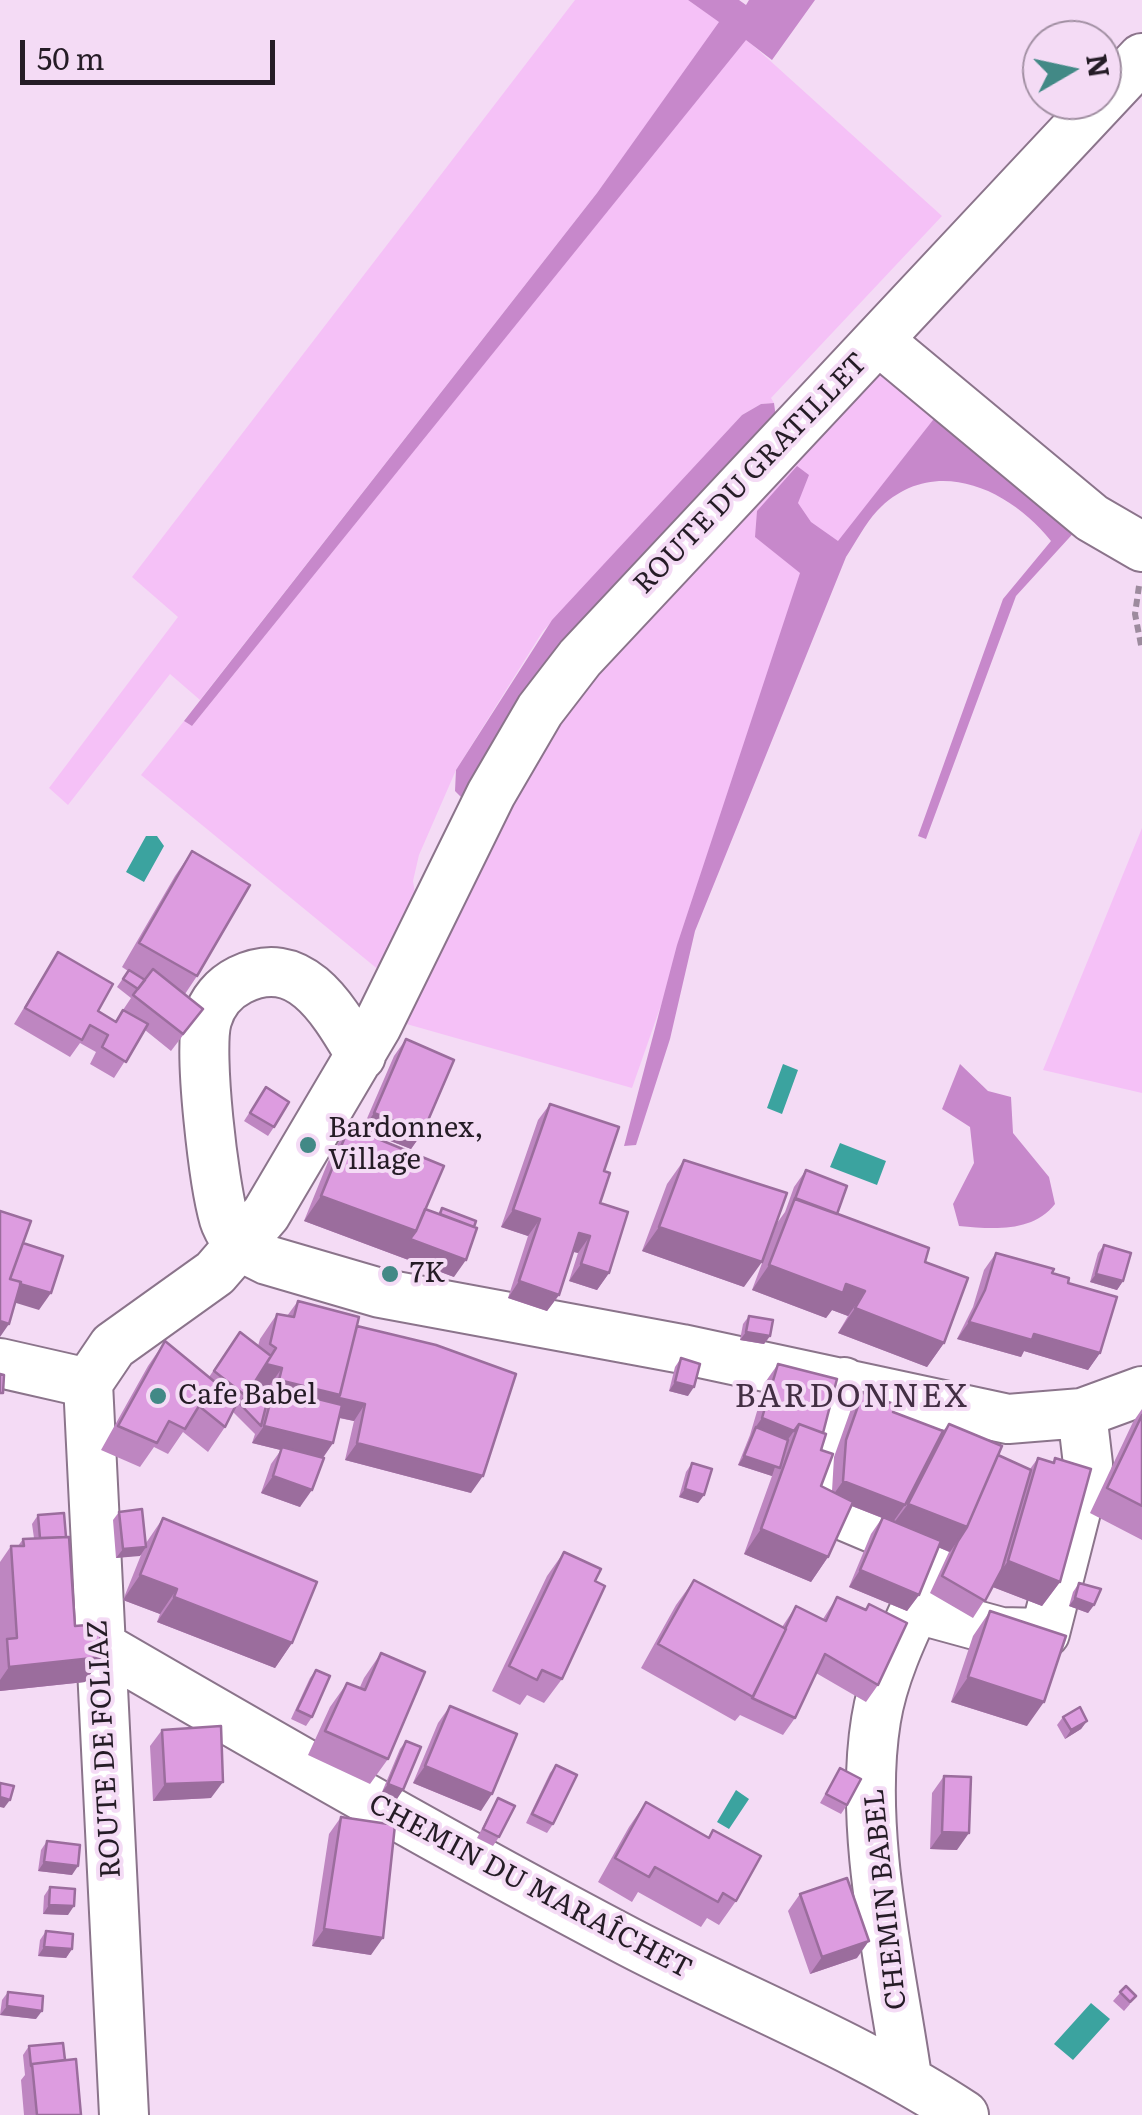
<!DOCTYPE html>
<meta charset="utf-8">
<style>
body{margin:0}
#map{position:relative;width:1142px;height:2115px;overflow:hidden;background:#f4dbf5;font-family:Literata,serif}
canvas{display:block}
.north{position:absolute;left:1022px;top:20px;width:100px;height:100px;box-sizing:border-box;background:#f4dbf5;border:2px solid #a18fa2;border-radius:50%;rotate:81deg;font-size:28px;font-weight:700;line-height:40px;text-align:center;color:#251c26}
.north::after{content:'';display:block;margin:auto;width:35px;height:45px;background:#428986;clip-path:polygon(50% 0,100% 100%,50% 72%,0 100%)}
.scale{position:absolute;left:20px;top:40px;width:255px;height:45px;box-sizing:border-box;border:5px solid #251c26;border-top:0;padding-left:12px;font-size:30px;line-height:35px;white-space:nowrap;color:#251c26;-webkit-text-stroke:8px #f4dbf5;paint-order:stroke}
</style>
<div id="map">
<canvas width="1142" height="2115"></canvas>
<div class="north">N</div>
<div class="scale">50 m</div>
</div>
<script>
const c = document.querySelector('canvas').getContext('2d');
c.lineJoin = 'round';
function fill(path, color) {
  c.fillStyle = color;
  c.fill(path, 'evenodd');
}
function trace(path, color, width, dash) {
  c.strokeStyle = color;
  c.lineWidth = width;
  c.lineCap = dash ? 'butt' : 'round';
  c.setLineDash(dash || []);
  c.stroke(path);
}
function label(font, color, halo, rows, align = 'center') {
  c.font = font + ' Literata,serif';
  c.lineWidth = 8;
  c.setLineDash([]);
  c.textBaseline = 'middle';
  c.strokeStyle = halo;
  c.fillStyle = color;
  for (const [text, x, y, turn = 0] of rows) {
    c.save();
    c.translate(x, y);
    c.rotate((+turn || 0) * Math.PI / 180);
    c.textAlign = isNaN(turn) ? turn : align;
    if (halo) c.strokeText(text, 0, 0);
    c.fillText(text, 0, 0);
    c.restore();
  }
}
fill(new Path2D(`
 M575,0H688L720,22L597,193L200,700L170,674L68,805L49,788L178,617L132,577Z
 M746,39L942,216L771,398L774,403L761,404L742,415L543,631L456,770L419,855L413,881L417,905L380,971L141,775L184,721L192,726Z
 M877,373H887L940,411L850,527L680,951L632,1088L403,1023L517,797L573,702L630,634Z
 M1142,828V1093L1043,1070Z`), '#f5c1f7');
fill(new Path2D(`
 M688,0H739L746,5L749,0H815L772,60L746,40L192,726L184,721L597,193L719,22Z
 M774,403L776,418L554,652L465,801L455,791L456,770L552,620L742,415L761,404Z
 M940,411L1079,527L1016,596L926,839L918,836L1003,599L1051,541C1009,488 932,453 877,511C865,524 856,542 846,557L695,931L670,1039L636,1145L624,1146L677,945L800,573L755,537L757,511L797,466L809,475L798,503L811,522L838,541Z
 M960,1064L988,1091L1011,1097L1013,1133L1049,1177L1055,1204C1032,1233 993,1229 959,1226L953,1204L974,1163L970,1127L942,1109Z`), '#c788cb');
fill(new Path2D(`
 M146,836H157L164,846L144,882L126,872Z
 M783,1064L798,1070L782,1114L767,1108Z
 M840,1143L886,1161L877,1185L830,1167Z
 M736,1790L749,1799L729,1829L717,1822Z
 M1091,2003L1110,2019L1073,2060L1054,2044Z`), '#3ba39f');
const minor = new Path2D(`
 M878,340L1092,518L1142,547
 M239,1246L267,1260L380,1293L682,1349L1008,1419L1082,1413L1142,1391
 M239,1246C233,1237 227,1229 224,1219C214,1185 198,1052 207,1020C212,1002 224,988 240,980C301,950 334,1011 361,1056
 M0,1363L88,1383
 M844,1382L823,1456V1507L939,1556C917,1608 885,1663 876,1720C858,1831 891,1966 907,2077
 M917,1609L1001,1632L1045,1633L1088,1464L1082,1413
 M101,1646C275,1747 450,1848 629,1942C740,2000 860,2046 964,2115
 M124,2115L88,1383L113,1346L215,1273L266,1214L377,1026L491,794L540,710L580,658L1142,58`);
trace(minor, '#8b748b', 52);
trace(new Path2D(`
 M1139,586L1135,614L1142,650`), '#9d8b9e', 6, [8, 5]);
trace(minor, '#fff', 48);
fill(new Path2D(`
 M192,851L197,976L185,994L203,1009L171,1051L145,1030L114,1078L90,1064L96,1052L80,1043L70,1057L14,1024L58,952L98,1011L115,1022L131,998L117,987L128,971L122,967L175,876Z
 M406,1039L423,1132L411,1149L362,1130L394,1056Z
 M266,1087L274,1127L268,1136L244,1121Z
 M550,1104L604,1171L600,1203L609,1273L597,1290L569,1281L578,1253L573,1252L559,1295L547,1311L508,1298L528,1236L501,1227L538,1120Z
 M349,1127L425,1209L438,1214L442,1208L454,1277L304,1221L332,1152Z
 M684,1160L744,1287L642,1251L667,1184Z
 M806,1170L837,1214L925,1262L944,1343L927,1367L838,1333L848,1316L832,1310L826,1318L752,1290L777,1223L785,1212L794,1187Z
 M1104,1245L1123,1281L1117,1290L1090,1282L1098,1253Z
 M996,1253L1052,1273L1068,1283L1100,1353L1088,1370L1024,1351L1021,1357L957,1339L973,1307L984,1270Z
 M298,1301L357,1326L471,1493L345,1460L354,1421L339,1418L333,1443L323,1458L300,1507L261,1493L271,1464L281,1450L252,1443L255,1434L233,1412L225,1427L208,1452L183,1432L168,1454L154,1447L140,1467L101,1450L148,1366L165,1341L209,1377L240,1332L258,1346L260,1339L277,1314L287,1316Z
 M749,1316L770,1336L764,1344L740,1340L743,1324Z
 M681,1358L688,1396L669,1391L675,1367Z
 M778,1364L823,1433L821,1486L832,1491L834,1457L851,1409L863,1392L893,1412L943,1431L949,1424L998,1455L1030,1469L1038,1458L1052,1463L1055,1458L1060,1582L1042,1606L993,1587L973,1618L930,1593L949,1552L938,1547L919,1595L907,1611L849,1587L871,1534L882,1518L852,1506L828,1557L811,1582L744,1554L772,1476L738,1465L750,1435L766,1381Z
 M1142,1409V1540L1090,1513L1133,1422Z
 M692,1463L704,1495L698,1503L679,1497L686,1472Z
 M119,1512L146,1543L163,1518L292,1643L275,1668L157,1622L160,1614L123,1600L141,1555L116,1558L113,1520Z
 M38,1515L75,1626L102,1657L85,1682L0,1691V1562L11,1546H18L23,1539L34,1538L32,1524Z
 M564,1552L595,1581L562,1679L544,1703L527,1695L520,1705L492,1691L547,1576Z
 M694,1580L782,1627L796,1606L823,1619L837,1597L878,1685L866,1702L816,1673L795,1718L783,1735L740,1715L735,1721L641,1668L676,1605Z
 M1079,1583L1094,1605L1088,1613L1069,1606L1073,1592Z
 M990,1611L1027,1726L951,1702L973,1636Z
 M381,1653L388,1759L370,1784L308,1755L330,1707L347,1683L360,1687L364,1678Z
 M316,1670L312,1717L306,1726L291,1719L310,1678Z
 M450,1706L481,1811L413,1783L438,1723Z
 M1063,1717L1087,1721L1081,1729L1065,1739L1057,1725Z
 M162,1730L211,1798L153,1801L150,1746Z
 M406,1741L397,1799L382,1792L400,1749Z
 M556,1765L553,1824L547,1833L526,1823L550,1773Z
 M840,1768L847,1805L841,1814L820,1803Z
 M944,1776L957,1850L930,1849L932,1793Z
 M498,1798L499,1837L493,1846L477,1838Z
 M646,1802L708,1837L713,1830L736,1901L719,1925L707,1918L701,1927L638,1892L632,1902L598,1882L629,1827Z
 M341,1817L371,1955L312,1946L329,1834Z
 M47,1841L72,1875L38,1871L41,1850Z
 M50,1887L68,1915L43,1914L44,1896Z
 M800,1894L857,1958L810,1974L788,1911Z
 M46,1931L72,1949L66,1958L38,1956L40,1940Z
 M1126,1986L1130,2004L1124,2011L1113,2001Z
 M8,1992L36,2019L0,2015L2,2000Z
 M29,2046L65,2060L81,2115H24L21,2080L25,2075L23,2055Z`), '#be86c1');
fill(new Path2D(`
 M374,1113L423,1132L411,1149L362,1130Z
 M321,1196L416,1231L466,1260L454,1277L304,1221Z
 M513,1210L540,1219L528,1236L501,1227Z
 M659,1227L762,1262L744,1287L642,1251Z
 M579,1233L590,1236L578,1253L568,1250Z
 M581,1264L609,1273L597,1290L569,1281Z
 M769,1265L846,1284L865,1291L848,1316L832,1310L826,1318L752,1290Z
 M1096,1274L1123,1281L1117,1290L1090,1282Z
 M7,1280L51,1293L39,1310L0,1298Z
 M519,1281L559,1295L547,1311L508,1298Z
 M855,1308L944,1343L927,1367L838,1333Z
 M0,1321L9,1324L0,1337Z
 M969,1322L1034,1334L1100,1353L1088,1370L1024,1351L1021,1357L957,1339Z
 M746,1332L770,1336L764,1344L740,1340Z
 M266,1364L282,1368L265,1392L249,1388Z
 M279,1380L340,1395L365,1404L354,1421L327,1415L274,1388Z
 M675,1382L694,1387L688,1396L669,1391Z
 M762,1418L794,1431L782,1448L756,1427L750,1435Z
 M264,1426L333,1443L321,1460L252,1443Z
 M357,1443L483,1476L471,1493L345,1460Z
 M744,1456L775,1467L772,1476L738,1465Z
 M273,1476L312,1490L300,1507L261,1493Z
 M843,1481L905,1505L893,1522L831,1498Z
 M685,1489L704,1495L698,1503L679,1497Z
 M908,1504L967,1527L950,1552L890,1528Z
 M761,1529L828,1557L811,1582L744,1554Z
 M146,1547L140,1556L116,1558L123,1549Z
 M1008,1561L1060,1582L1042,1606L990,1586Z
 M860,1570L919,1595L907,1611L849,1587Z
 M140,1575L177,1589L160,1614L123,1600Z
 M174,1597L292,1643L275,1668L157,1622Z
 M1075,1598L1094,1605L1088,1613L1069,1606Z
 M102,1657L85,1682L0,1691V1680L9,1667Z
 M968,1677L1044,1702L1027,1726L951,1702Z
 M1087,1721L1081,1729L1065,1739L1071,1730Z
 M425,1766L492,1794L481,1811L413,1783Z
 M223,1782L211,1798L153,1801L165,1784Z
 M388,1784L403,1790L397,1799L382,1792Z
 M0,1797L10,1800L4,1808L0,1807Z
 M942,1832L969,1833L957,1850L930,1849Z
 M44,1862L78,1866L72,1875L38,1871Z
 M49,1905L74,1906L68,1915L43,1914Z
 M324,1929L383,1938L371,1955L312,1946Z
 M869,1941L857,1958L810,1974L822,1957Z
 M44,1947L72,1949L66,1958L38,1956Z
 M7,2006L42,2011L36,2019L0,2015Z`), '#9b6d9d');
const building = new Path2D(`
 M192,851L250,885L197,976L139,943Z
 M58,952L113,984L98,1011L116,1022L123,1010L148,1024L126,1062L102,1047L108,1035L90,1025L82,1040L25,1008Z
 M153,969L203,1009L183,1034L133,995Z
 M129,970L145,980L138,989L123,979Z
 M406,1039L454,1060L423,1132L374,1113Z
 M266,1087L289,1102L274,1127L250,1113Z
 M550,1104L619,1127L604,1171L610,1173L600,1203L628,1212L609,1273L581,1264L590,1236L579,1233L559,1295L519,1281L540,1219L513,1210Z
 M349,1127L444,1166L416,1231L321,1196Z
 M684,1160L787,1193L762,1262L659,1227Z
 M806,1170L847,1186L837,1214L795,1199Z
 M795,1198L929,1248L925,1262L968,1278L944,1343L855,1308L865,1291L846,1284L843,1293L769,1265Z
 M442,1208L476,1221L474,1227L440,1214Z
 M425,1209L477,1228L466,1260L410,1239L416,1231Z
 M0,1211L31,1221L10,1279L21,1282L9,1324L0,1321Z
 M23,1243L63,1256L51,1293L20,1284L21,1282L10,1279Z
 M1104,1245L1131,1253L1123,1281L1096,1274Z
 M996,1253L1054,1269L1052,1273L1069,1278L1068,1283L1117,1297L1100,1353L1034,1334L1032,1340L969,1322L985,1290Z
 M298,1301L359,1317L340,1395L279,1380L282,1368L266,1364L276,1348L270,1344L277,1314L294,1317Z
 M749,1316L773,1320L770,1336L746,1332Z
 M357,1326L436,1345L516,1374L483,1476L357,1443L365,1404L339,1398Z
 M240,1332L271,1356L246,1396L214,1371Z
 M165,1341L238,1401L225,1427L199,1406L185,1429L169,1421L157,1443L118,1426Z
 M681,1358L700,1364L694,1387L675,1382Z
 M778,1364L837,1379L823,1433L799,1424L794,1431L762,1418Z
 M0,1374L4,1375L3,1393H0Z
 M254,1383L270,1390L261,1426L240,1404Z
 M274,1388L342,1405L333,1443L264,1426Z
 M863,1392L896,1405L893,1412L943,1431L905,1505L843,1481L846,1440Z
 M1142,1415V1506L1107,1488Z
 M799,1424L826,1434L821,1450L833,1454L821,1486L853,1502L828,1557L761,1529Z
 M949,1424L1002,1446L967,1527L908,1504Z
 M756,1427L788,1440L780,1468L744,1456Z
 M282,1447L324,1458L312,1490L273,1476Z
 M998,1455L1031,1470L1002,1569L985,1601L942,1576L958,1541L967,1527Z
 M1038,1458L1054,1463L1055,1458L1091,1469L1060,1582L1008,1561Z
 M692,1463L712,1469L704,1495L685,1489Z
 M142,1509L146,1547L123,1549L119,1512Z
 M64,1513L66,1537L40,1538L38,1515Z
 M883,1517L941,1541L919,1595L860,1570Z
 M163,1518L317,1582L292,1643L174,1597L177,1589L140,1575Z
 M69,1537L75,1626L99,1624L102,1657L9,1667L7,1639L17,1638L11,1546H24L23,1539Z
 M564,1552L601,1569L595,1581L605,1586L562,1679L542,1670L537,1680L509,1666Z
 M694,1580L786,1629L753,1697L658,1644Z
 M1079,1583L1101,1589L1094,1605L1075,1598Z
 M837,1597L866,1610L869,1604L907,1623L878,1685L825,1654L795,1718L752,1698L786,1629H785L796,1606L826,1621Z
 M990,1611L1066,1636L1044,1702L968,1677Z
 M381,1653L425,1672L388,1759L325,1731L347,1683L365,1690Z
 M316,1670L330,1676L312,1717L297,1710Z
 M450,1706L517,1734L492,1794L425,1766Z
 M1080,1707L1087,1721L1071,1730L1063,1717Z
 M221,1726L223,1782L165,1784L162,1730Z
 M406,1741L421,1747L403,1790L388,1784Z
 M556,1765L577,1775L553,1824L532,1814Z
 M840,1768L861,1779L847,1805L826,1794Z
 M944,1776L971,1777L969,1833L942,1832Z
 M0,1783L14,1786L10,1800L0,1797Z
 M498,1798L515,1806L499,1837L483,1829Z
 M646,1802L709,1838L713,1830L761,1856L736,1901L723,1893L718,1902L655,1867L649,1877L615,1858Z
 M341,1817L395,1825L383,1938L324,1929Z
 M47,1841L80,1845L78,1866L44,1862Z
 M847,1878L869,1941L822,1957L800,1894Z
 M50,1887L75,1889L74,1906L49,1905Z
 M46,1931L73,1934L72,1949L44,1947Z
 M1126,1986L1136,1996L1130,2002L1120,1992Z
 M8,1992L43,1996L42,2011L7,2006Z
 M63,2043L65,2060L32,2064L31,2066L29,2046Z
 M76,2059L81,2115H37L32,2064Z`);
fill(building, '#dd9ce0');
trace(building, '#9b6d9d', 2.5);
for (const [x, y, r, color] of [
 [308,1145,10,"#428986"],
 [390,1274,10,"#428986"],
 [158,1396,10,"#428986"]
]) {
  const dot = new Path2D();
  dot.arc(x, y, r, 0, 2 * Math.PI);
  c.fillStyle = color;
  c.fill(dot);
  trace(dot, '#f4dbf5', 4);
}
label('28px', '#251c26', '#f4dbf5', [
 ["ROUTE DU GRATILLET",751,474,-46],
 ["ROUTE DE FOLIAZ",105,1749,-93],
 ["CHEMIN DU MARAÎCHET",530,1887,28],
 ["CHEMIN BABEL",886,1899,-96]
]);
label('28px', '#251c26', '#f4dbf5', [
 ["Bardonnex,",328,1129],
 ["Village",328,1161],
 ["7K",410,1274],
 ["Cafe Babel",178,1396]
], 'left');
c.letterSpacing = '2.5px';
label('32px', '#432f44', '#f4dbf5', [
 ["BARDONNEX",852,1398]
]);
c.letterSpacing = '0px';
</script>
